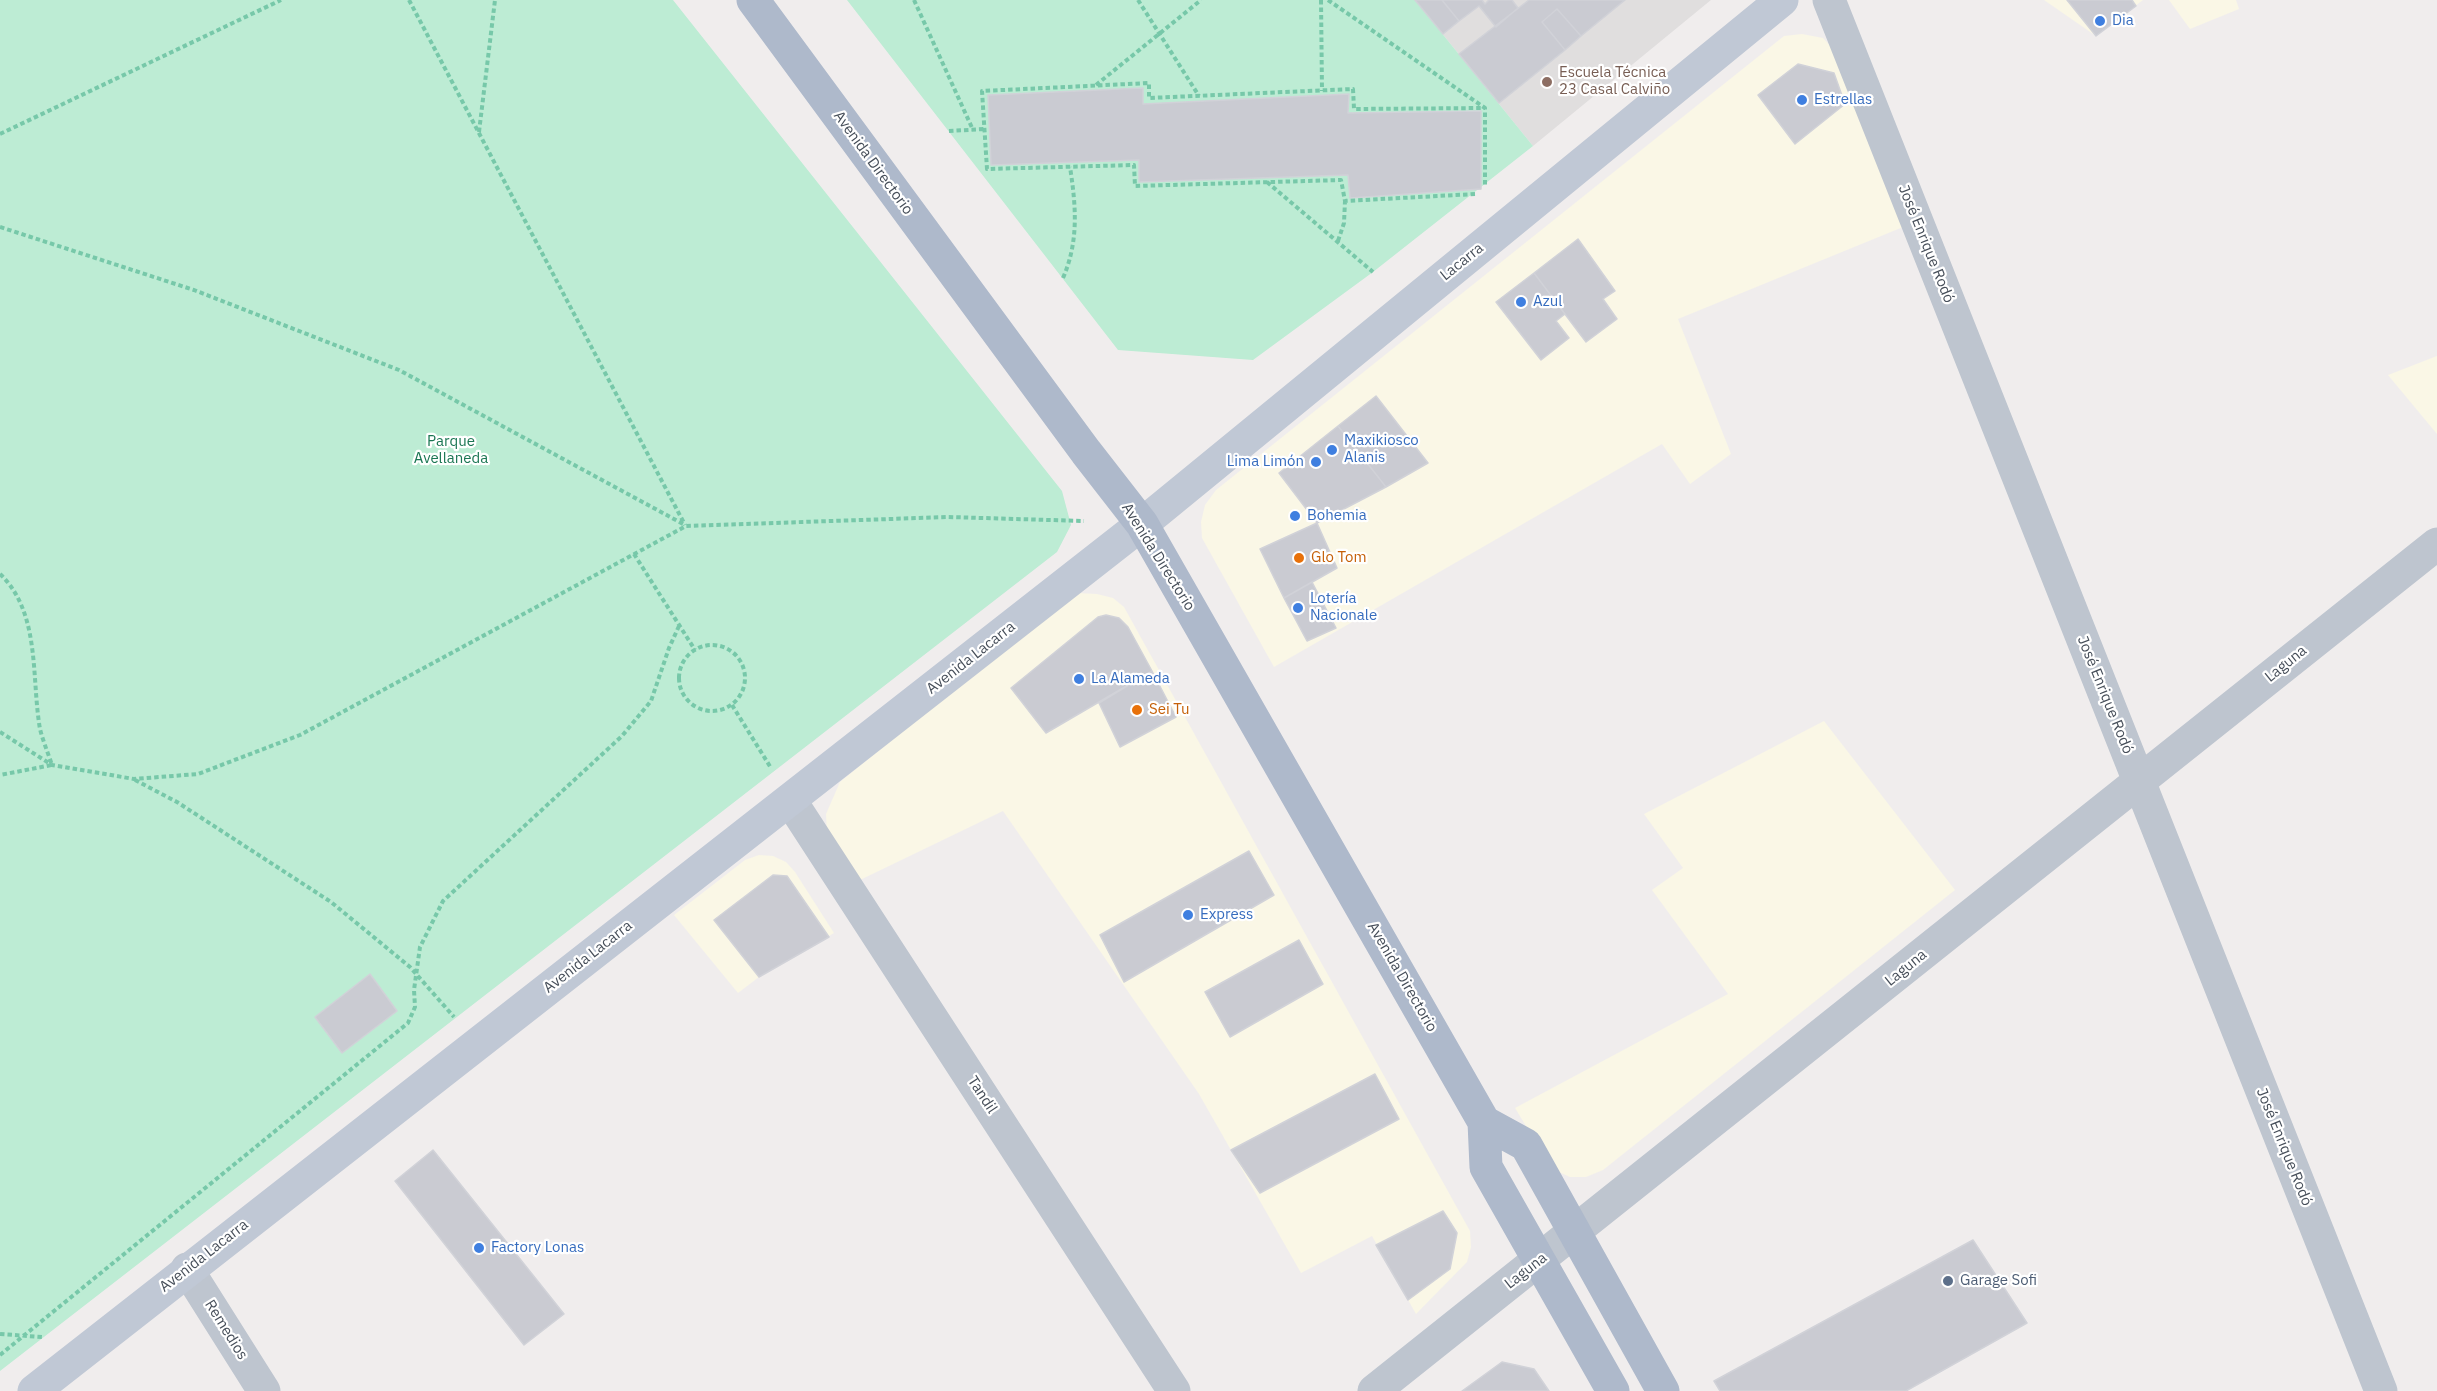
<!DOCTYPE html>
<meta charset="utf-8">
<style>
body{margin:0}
canvas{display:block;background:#f0eded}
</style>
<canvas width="2437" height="1391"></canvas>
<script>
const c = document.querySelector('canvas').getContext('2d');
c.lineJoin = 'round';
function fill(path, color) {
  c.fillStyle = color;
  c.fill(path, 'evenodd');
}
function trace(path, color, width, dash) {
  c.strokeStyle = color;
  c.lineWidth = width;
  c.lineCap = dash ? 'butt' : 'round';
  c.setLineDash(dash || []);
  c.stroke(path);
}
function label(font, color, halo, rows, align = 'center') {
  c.font = font + ' "IBM Plex Sans",sans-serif';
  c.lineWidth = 4.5;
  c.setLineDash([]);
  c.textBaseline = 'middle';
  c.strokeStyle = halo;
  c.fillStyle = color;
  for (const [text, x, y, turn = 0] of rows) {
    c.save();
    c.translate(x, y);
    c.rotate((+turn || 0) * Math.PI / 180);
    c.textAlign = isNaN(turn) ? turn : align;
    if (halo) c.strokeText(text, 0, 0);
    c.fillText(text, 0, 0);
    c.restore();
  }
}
fill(new Path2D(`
 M2044,0H2143L2096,36Z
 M2169,0H2236L2239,9L2190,29Z
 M1802,34L1823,38L1838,54L1908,225L1678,319L1731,454L1690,484L1662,444L1274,667L1202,538L1201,522L1205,505L1216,490L1784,36Z
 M2437,356V434L2388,375Z
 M1077,593L1097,594L1113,598L1124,607L1470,1231L1471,1247L1467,1262L1416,1314L1372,1236L1301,1273L1199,1094L1003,811L860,880L827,833L826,814L840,782L1065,599Z
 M1824,721L1955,890L1603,1170L1586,1177H1570L1559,1172L1548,1162L1515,1108L1728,994L1652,890L1683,868L1644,814Z
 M759,855L773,856L786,862L795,872L834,933L759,977L738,993L674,915L745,860Z`), '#faf7e6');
fill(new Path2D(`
 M1415,0H1711L1533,146Z`), '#e0dede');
fill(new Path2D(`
 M0,0H673L1062,491L1071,525L1057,552L0,1371Z
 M847,0H1415L1533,146L1373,272L1253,360L1118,350ZM1143,88V104L1348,94V113L1480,111L1481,189L1350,198L1348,175L1140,182L1139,160L992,165L988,95Z`), '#bdecd4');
const building = new Path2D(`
 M1415,0H1442L1459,21L1443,34Z
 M1442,0H1482L1485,4L1489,0H1512L1518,8L1496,27L1479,6L1459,21Z
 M1529,0H1625L1581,36L1557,9L1542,22L1565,50L1499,103L1459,54Z
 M2067,0H2132L2136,6L2096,36Z
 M1557,9L1581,36L1565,50L1542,22Z
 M1798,64L1834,73L1845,104L1795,144L1758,95Z
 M1143,88V104L1349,94L1348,113L1481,111V189L1350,198L1348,175L1139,182V160L991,165L988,95Z
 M1578,239L1615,291L1603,299L1617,319L1586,342L1534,273Z
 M1534,273L1565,314L1556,321L1569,338L1541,360L1496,302Z
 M1376,396L1428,463L1386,487L1338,426Z
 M1338,426L1386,487L1317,523L1279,473Z
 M1317,523L1337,568L1284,598L1260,549Z
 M1312,582L1336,628L1307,641L1284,598Z
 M1106,615L1119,618L1128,627L1152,671L1046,733L1011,688L1098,617Z
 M1152,671L1176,717L1120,747L1099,703Z
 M1249,851L1274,895L1124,982L1100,935Z
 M773,875L787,876L829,937L759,977L714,920Z
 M1299,940L1323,984L1230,1037L1205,992Z
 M370,974L397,1011L342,1053L315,1017Z
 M1375,1074L1399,1119L1260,1193L1231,1150Z
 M433,1150L564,1314L524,1345L395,1181Z
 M1443,1211L1457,1233L1450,1269L1408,1300L1376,1245Z
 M1973,1240L2027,1323L1906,1391H1720L1714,1381Z
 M1502,1362L1534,1369L1549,1391H1462Z`);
fill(building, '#cacbd2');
trace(building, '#d1d2d8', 1.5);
trace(new Path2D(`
 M409,0L685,525
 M914,0L973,130
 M1138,0L1199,96
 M1321,0L1322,91
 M1328,0L1485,108V185
 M1096,85L1201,0
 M949,131L984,129
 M479,132L495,0
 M0,134L281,0
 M1267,182L1373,272
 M1475,194L1345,201L1341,180L1135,186L1134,165L987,169L982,91L1149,83V98L1353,89L1354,109L1485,108
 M0,227L194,290L399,370L685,525
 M1338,241L1344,223L1345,201
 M1063,278C1079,241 1076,206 1070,167
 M634,554L695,650
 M0,574C41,613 31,678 40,729C43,741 48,753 52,765L0,775
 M679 678a33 33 0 1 1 66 0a33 33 0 1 1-66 0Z
 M732,705L771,768
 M0,732L52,765L134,779L198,774L300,735L686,526L948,517L1084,521
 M135,780L177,802L331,902L410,967L454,1017
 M0,1334L42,1337
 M0,1355L408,1023L415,1007L414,990L420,947L443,901L622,736L651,701L669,648L679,626`), '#77c8a9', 4, [4.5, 3]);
trace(new Path2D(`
 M1829,0L2381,1391
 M790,800L1174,1391
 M187,1269L264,1391
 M1374,1391L2437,544`), '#bec5cf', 33);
trace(new Path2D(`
 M34,1391L1142,524L1782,0`), '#c0c8d5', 33);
trace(new Path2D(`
 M753,0L1086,452L1142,524L1484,1122L1486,1167L1613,1391
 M1484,1122L1526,1145L1663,1391`), '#aeb9cb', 33);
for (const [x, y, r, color] of [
 [2100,21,6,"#3f7fe0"],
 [1547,82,6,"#8d6e63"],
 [1802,100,6,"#3f7fe0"],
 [1521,302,6,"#3f7fe0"],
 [1332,450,6,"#3f7fe0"],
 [1316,462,6,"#3f7fe0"],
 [1295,516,6,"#3f7fe0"],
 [1299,558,6,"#e8710a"],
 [1298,608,6,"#3f7fe0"],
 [1079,679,6,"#3f7fe0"],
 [1137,710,6,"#e8710a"],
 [1188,915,6,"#3f7fe0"],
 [479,1248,6,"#3f7fe0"],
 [1948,1281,6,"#5c6f8a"]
]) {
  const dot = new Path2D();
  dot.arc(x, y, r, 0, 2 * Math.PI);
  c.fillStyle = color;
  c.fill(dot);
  trace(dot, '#fff', 2);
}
label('15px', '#366cbe', '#fff', [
 ["Dia",2112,21],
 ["Estrellas",1814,100],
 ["Azul",1533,302],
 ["Maxikiosco",1344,441],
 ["Alanis",1344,458],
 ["Lima Limón",1304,462,"right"],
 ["Bohemia",1307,516],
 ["Lotería",1310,599],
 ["Nacionale",1310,616],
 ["La Alameda",1091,679],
 ["Express",1200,915],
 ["Factory Lonas",491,1248]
], 'left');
label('15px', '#785e54', '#fff', [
 ["Escuela Técnica",1559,73],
 ["23 Casal Calviño",1559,90]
], 'left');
label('15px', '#464e59', '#fff', [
 ["Avenida Directorio",873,163,54],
 ["José Enrique Rodó",1926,244,68],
 ["Lacarra",1462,262,-39],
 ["Avenida Directorio",1158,557,58],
 ["Avenida Lacarra",971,658,-38],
 ["Laguna",2286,664,-39],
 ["José Enrique Rodó",2105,695,68],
 ["Avenida Lacarra",588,957,-38],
 ["Laguna",1906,968,-39],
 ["Avenida Directorio",1402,977,60],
 ["Tandil",982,1095,57],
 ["José Enrique Rodó",2284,1147,68],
 ["Avenida Lacarra",204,1256,-38],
 ["Laguna",1526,1271,-38],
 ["Remedios",226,1330,58]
]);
label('15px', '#1b7653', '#fff', [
 ["Parque",451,442],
 ["Avellaneda",451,459]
]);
label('15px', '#c56008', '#fff', [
 ["Glo Tom",1311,558],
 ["Sei Tu",1149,710]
], 'left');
label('15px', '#4e5e75', '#fff', [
 ["Garage Sofi",1960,1281]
], 'left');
</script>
